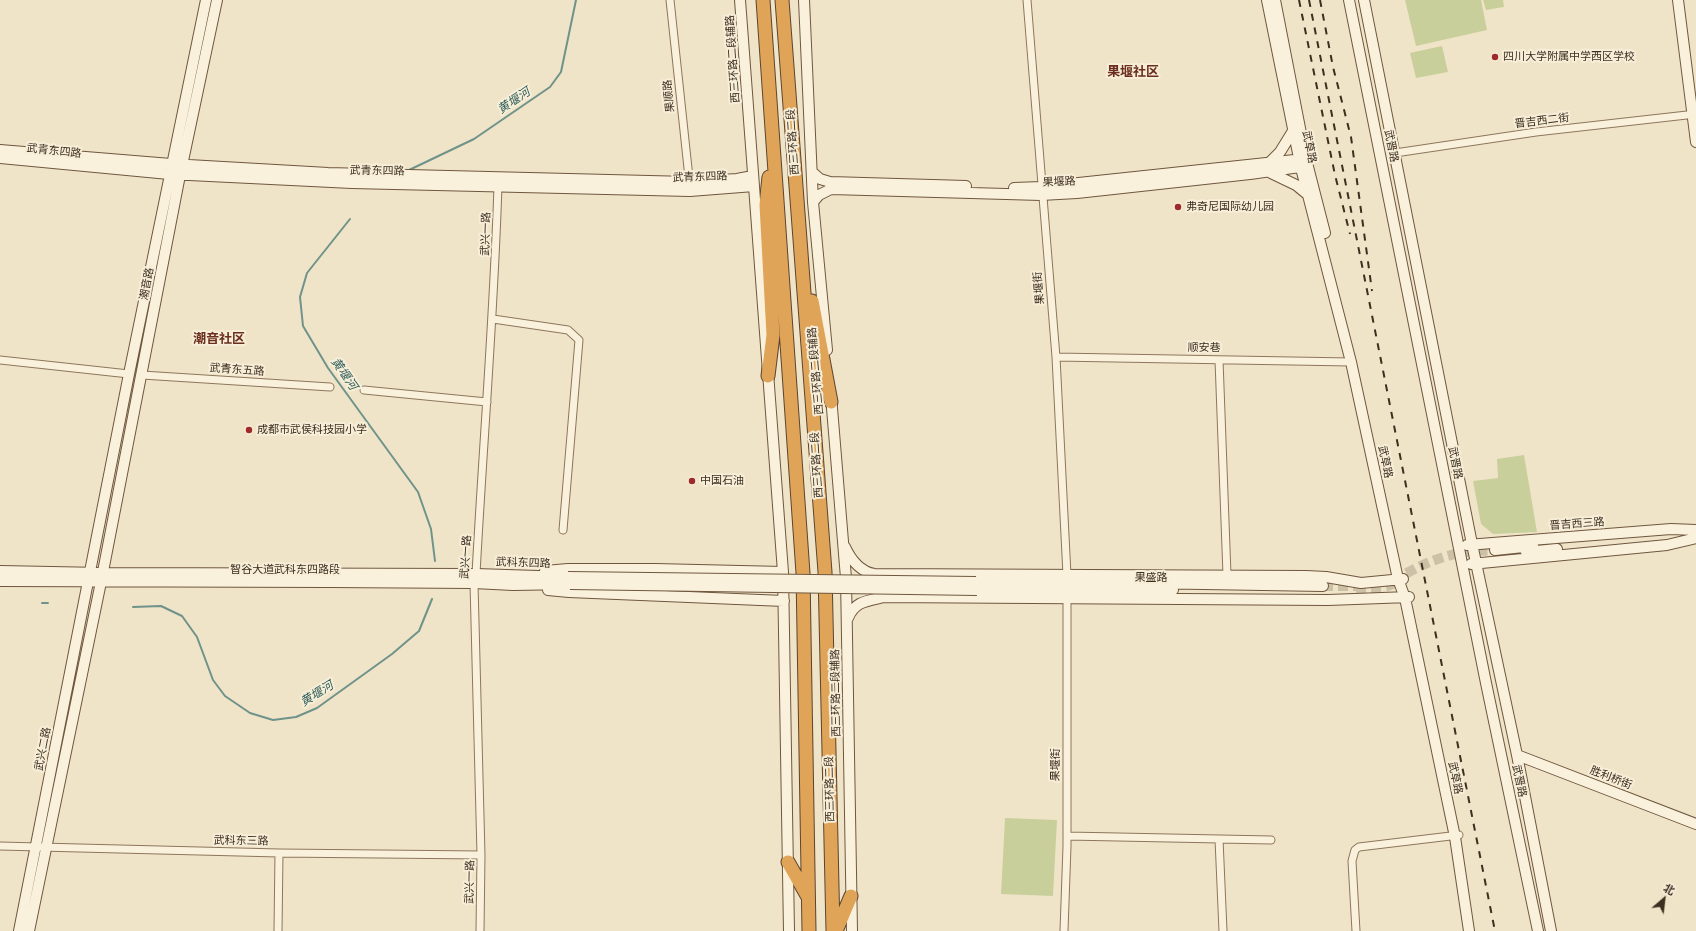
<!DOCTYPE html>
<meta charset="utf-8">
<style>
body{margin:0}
#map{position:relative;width:1696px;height:931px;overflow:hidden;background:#f0e4c8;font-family:Literata,"Noto Sans SC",serif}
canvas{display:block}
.north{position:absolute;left:1644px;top:879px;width:40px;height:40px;-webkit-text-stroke:3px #f7eed8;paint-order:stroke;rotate:28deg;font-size:11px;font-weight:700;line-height:16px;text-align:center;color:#3d2e20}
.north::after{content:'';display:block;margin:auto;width:14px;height:18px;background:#3d2e20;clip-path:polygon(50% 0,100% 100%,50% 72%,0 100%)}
</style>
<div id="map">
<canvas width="1696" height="931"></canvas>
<div class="north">北</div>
</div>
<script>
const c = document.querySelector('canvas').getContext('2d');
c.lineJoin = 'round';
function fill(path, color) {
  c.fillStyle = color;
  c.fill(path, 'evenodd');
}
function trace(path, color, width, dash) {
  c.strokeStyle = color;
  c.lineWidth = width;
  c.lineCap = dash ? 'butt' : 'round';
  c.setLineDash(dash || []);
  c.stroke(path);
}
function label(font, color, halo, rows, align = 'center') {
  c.font = font + ' Literata,"Noto Sans SC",serif';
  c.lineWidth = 4;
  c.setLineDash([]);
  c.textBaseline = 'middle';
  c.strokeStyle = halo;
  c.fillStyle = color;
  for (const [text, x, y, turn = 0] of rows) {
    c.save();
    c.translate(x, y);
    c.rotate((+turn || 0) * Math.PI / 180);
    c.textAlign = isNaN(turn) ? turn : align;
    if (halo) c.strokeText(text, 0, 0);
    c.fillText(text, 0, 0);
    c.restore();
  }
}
fill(new Path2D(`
 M1405,0H1481L1487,30L1416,46Z
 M1483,0H1503L1504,7L1486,10Z
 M1442,46L1448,72L1416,78L1410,53Z
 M1524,455L1537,532L1493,534L1481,524L1473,481L1498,478L1497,459Z
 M1005,818L1057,820L1053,896L1001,894Z`), '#c9cf9b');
trace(new Path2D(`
 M407,171L474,139L550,87L561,72L576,0
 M350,219L307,273L300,297L303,326L328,368L418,492L431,529L435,561
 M42,603H48
 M133,607L161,606L182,616L197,637L213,680L225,696L250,713L273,720L296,717L317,708L392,654L419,631L432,599`), '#6f938a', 2);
trace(new Path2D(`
 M1393,580C1408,573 1422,564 1438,559C1457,552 1476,551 1495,550
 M1323,586H1362
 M1356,590L1381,588L1402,581`), '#ccc0a6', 10, [10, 5]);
const street = new Path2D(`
 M670,0L690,187
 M1027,0L1056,357L1067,575
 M1395,153L1536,132L1696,114
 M493,319L568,330L579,340L563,530
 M1056,357L1351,362
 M0,360L129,374
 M1219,360L1227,575
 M142,375L330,387
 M364,390L487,402
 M1067,836L1271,840
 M1219,839L1223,931
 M0,846L279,853L481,855
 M278,931L279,853
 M480,931L481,855L474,583L476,574C483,444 494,315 498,185
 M1064,931L1067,846V598
 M1356,931L1352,861L1355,850L1359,847L1459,835`);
const secondary = new Path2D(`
 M740,0L783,572L789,931
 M804,0L813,202L827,350
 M1267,0L1301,168L1351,362L1398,579L1405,598L1455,837L1469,931
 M1275,0L1306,159L1325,233
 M1349,0L1486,683L1538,931
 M1364,0L1472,544L1517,755L1551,931
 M1678,0L1696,142
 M0,150L171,164L328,173L689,182L737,179L753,176
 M0,158L169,174L352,183L690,191L754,186
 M1269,163L1280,152L1293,131
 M812,172L820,179L830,182L966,186
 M1271,173L1296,185L1307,194
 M1014,188L1041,187L1304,159
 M813,202L819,195L831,189L1041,195L1077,193L1250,174L1307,166
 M831,396L846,578L852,931
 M1467,545L1671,529L1696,530
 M845,547C851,560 859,571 874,574L1306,576L1326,577L1361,583L1403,579
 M1495,550L1533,546
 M1526,552L1557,549
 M1471,564L1667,545L1696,538
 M0,571L102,573L476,574L568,577
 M545,571L568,569H655L783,572
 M0,581L330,582L474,583L513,585L570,584
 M976,582L1144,583L1323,586
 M548,590L569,592L784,601
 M977,590H1173
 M848,618C855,601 867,601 884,597L1328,600L1409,597
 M1517,755L1696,824
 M19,931L129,374L206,0
 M29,931L101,582L180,175L217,0`);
const highway = new Path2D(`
 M763,0L803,573L809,931
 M782,0L825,572L833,931
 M812,301L831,402
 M768,376L773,335L766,205L769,177
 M788,862L808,897
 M836,931L851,896`);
trace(street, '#8d765c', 9);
trace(secondary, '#6f573f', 12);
trace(highway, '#5b4430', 15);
trace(street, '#faf1dc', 7);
trace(secondary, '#faf1dc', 10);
trace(highway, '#e0a458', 13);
trace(new Path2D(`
 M1299,0L1335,175L1350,234
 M1309,0L1495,931
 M1320,0L1333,67L1351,137L1372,291`), '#3d2e20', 2, [7, 7]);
const secondaryBridge = new Path2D(`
 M568,577L976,582
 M570,584L977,590`);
trace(secondaryBridge, '#6f573f', 12, []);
trace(secondaryBridge, '#faf1dc', 10);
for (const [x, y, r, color] of [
 [1495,57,4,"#9e2a2b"],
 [1178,207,4,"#9e2a2b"],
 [249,430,4,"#9e2a2b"],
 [692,481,4,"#9e2a2b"]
]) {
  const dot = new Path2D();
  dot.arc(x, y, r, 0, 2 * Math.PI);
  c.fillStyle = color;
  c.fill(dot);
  trace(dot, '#f7eed8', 1.5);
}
label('11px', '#3d2e20', '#f7eed8', [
 ["四川大学附属中学西区学校",1503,57],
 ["弗奇尼国际幼儿园",1186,207],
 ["成都市武侯科技园小学",257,430],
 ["中国石油",700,481]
], 'left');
label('11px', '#3d2e20', '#f7eed8', [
 ["西三环路二段辅路",733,59,-94],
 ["果顺路",669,96,-96],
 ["晋吉西二街",1542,121,-7],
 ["西三环路二段",793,142,-94],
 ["武晋路",1391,146,79],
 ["武草路",1309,147,79],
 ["武青东四路",54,151,6],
 ["武青东四路",377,171,1],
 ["武青东四路",700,177,-2],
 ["果堰路",1059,182,-3],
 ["武兴一路",486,234,-88],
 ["潮音路",147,284,-79],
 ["果堰街",1039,288,-95],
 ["顺安巷",1204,348,1],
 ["武青东五路",237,370,4],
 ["西三环路二段辅路",816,371,-95],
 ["武草路",1385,462,78],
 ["武晋路",1455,463,79],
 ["西三环路二段",817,465,-94],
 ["晋吉西三路",1577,524,-4],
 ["武兴一路",466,557,-86],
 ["武科东四路",523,563,2],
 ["智谷大道武科东四路段",285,570],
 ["果盛路",1151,578],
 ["西三环路二段辅路",836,693,-91],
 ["武兴二路",43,749,-79],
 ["果堰街",1056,765,-90],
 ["武草路",1455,778,78],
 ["胜利桥街",1611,778,21],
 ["武晋路",1519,781,78],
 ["西三环路二段",830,789,-91],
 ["武科东三路",241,841,1],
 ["武兴一路",470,882,-89]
]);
label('italic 12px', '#2f5d5a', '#f7eed8', [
 ["黄堰河",514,101,-34],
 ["黄堰河",344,374,55],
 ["黄堰河",317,694,-32]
]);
label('bold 13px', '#6b2e1e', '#f7eed8', [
 ["果堰社区",1133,72],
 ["潮音社区",219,339]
]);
</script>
